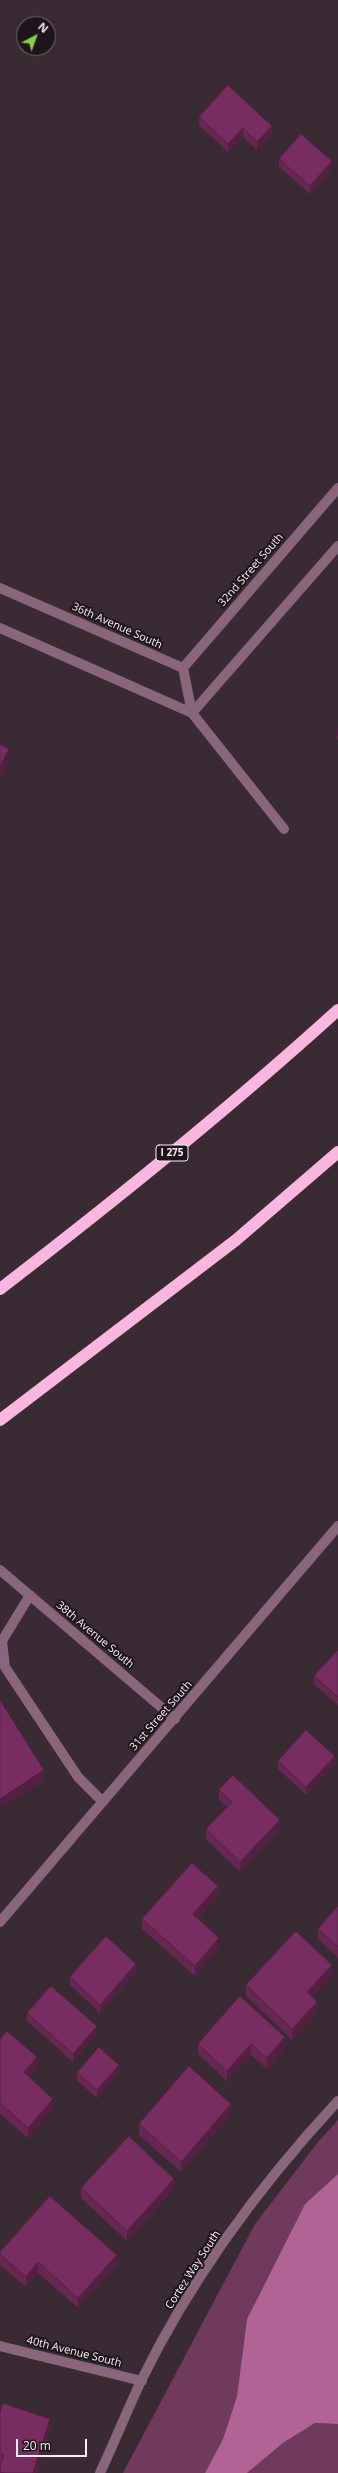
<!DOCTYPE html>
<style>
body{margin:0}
#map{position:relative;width:338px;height:2473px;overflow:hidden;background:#3a2a34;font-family:"Open Sans",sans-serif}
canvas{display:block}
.north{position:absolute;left:16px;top:16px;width:40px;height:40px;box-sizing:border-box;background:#1d151a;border:1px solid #766d72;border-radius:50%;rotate:41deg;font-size:11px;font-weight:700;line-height:16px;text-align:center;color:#fbf0f6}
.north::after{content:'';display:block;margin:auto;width:14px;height:18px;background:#8ace47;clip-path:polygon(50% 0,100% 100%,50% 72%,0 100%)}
.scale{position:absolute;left:16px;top:2439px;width:71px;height:18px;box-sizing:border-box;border:2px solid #fbf0f6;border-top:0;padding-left:5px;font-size:12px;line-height:14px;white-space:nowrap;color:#fbf0f6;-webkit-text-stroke:3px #1d151a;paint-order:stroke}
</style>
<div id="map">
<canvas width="338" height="2473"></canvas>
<div class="north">N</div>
<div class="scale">20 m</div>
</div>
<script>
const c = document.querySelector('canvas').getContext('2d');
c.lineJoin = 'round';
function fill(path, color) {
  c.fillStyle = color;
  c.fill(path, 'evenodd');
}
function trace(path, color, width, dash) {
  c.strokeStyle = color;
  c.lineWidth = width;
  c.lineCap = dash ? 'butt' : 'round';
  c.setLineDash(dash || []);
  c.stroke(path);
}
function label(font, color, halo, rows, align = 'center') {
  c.font = font + ' "Open Sans",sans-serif';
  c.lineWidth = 4;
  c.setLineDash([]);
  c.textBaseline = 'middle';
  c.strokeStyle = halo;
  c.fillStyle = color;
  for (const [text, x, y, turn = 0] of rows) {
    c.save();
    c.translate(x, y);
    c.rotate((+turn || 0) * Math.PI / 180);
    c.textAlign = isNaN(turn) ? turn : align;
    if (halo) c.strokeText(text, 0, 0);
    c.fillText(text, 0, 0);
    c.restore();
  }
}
fill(new Path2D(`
 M338,2120V2174L305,2204L247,2319L237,2396L223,2439L205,2473H123L255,2224L318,2142Z
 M315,2423L338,2424V2473H247L283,2443Z`), '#703a5d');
fill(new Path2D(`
 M338,2174V2424L315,2423L283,2443L247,2473H205L223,2439L237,2396L247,2319L305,2204Z`), '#b26395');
trace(new Path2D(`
 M0,588L183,668
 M0,628L192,713
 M183,668L338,488
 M183,668L192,713L284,829
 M192,713L338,546
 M0,1570L175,1719
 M30,1595L2,1641L5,1667L78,1777L103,1802
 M0,1922L338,1526
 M0,2346L142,2381
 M100,2473C114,2443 127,2411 141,2381C191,2279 261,2184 338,2101`), '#89667b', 10);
trace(new Path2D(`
 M0,1289C116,1200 230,1108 338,1010
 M0,1420L236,1240L338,1152`), '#fbb6e0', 12);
fill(new Path2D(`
 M199,117L272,134L257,150L243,137L228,152L199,125Z
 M279,159L332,169L310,194L279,167Z
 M337,728H338V740L337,739Z
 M338,1651V1705L314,1684V1676Z
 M278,1761L335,1764L306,1795L278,1769Z
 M219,1790L280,1830L240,1872L206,1839V1829L227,1807L219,1800Z
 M218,1896L198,1919L219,1948L195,1976L142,1929V1919Z
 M338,1906V1958L318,1939V1929Z
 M136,1972L100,2013L70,1985V1977Z
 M332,1976L312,1997L317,2013L292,2040L246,1996V1985Z
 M240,1996L285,2048L267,2069L251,2055L227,2081L198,2054V2044Z
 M27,2013L97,2034L73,2062L27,2021Z
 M0,2039L37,2068L29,2077L53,2109L28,2138L0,2114Z
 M77,2073H119L97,2098L77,2081Z
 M231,2115L181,2172L139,2135V2124Z
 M81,2188L174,2190L127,2241L81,2198Z
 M0,2252L117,2265L78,2308L38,2273L26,2287L0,2265Z
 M0,2413L50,2429L37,2473H0V2467L1,2465H0Z`), '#662752');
fill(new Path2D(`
 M272,126V134L257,150V142Z
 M243,128V137L228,152V144Z
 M332,161V169L310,194V186Z
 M9,749V761L0,778V766Z
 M335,1756V1764L306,1795V1787Z
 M44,1770V1781L0,1809V1799Z
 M280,1820V1830L240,1872V1862Z
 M218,1886V1896L193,1924V1914Z
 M219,1938V1948L195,1976V1966Z
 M136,1964V1972L100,2013V2005Z
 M332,1965V1976L307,2003V1992Z
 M317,2002V2013L292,2040V2029Z
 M97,2026V2034L73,2062V2054Z
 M285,2037V2048L267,2069V2058Z
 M251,2044V2055L227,2081V2071Z
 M37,2057V2068L24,2083V2072Z
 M119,2065V2073L97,2098V2090Z
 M53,2099V2109L28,2138V2128Z
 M231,2104V2115L181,2172V2162Z
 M174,2179V2190L127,2241V2231Z
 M117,2255V2265L78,2308V2298Z
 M38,2262V2273L26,2287V2277Z
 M50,2419V2429L37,2473H33Z`), '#532042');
const building = new Path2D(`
 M228,85L272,126L257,142L243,128L228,144L199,117Z
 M301,134L332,161L310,186L279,159Z
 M0,744L9,749L0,766Z
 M338,1650V1697L314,1676Z
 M0,1700L44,1770L0,1799Z
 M306,1730L335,1756L306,1787L278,1761Z
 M233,1775L280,1820L240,1862L206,1829L232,1802L219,1790Z
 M192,1863L218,1886L193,1914L219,1938L195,1966L142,1919Z
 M338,1906V1947L318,1929Z
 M296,1931L332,1965L307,1992L317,2002L292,2029L246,1985Z
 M106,1936L136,1964L100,2005L70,1977Z
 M51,1986L97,2026L73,2054L27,2013Z
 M240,1996L285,2037L267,2058L251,2044L227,2071L198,2044Z
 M7,2031L37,2057L24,2072L53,2099L28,2128L0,2103V2039Z
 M99,2047L119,2065L97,2090L77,2073Z
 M189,2066L231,2104L181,2162L139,2124Z
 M129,2136L174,2179L127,2231L81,2188Z
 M50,2196L117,2255L78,2298L38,2262L26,2277L0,2254V2252Z
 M3,2403L50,2419L33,2473H4L0,2472V2467L4,2455L0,2454V2413Z`);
fill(building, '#772d5f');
trace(building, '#532042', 1);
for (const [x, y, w] of [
 [172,1153,32]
]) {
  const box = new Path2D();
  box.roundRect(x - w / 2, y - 8, w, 16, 3);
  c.fillStyle = '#1d151a';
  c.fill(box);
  trace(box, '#fbf0f6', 1);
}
label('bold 10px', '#fbf0f6', null, [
 ["I 275",172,1153]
]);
label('11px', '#fbf0f6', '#1d151a', [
 ["32nd Street South",251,570,-49],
 ["36th Avenue South",117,626,24],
 ["38th Avenue South",95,1635,40],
 ["31st Street South",161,1716,-49],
 ["Cortez Way South",193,2270,-57],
 ["40th Avenue South",74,2352,14]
]);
</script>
